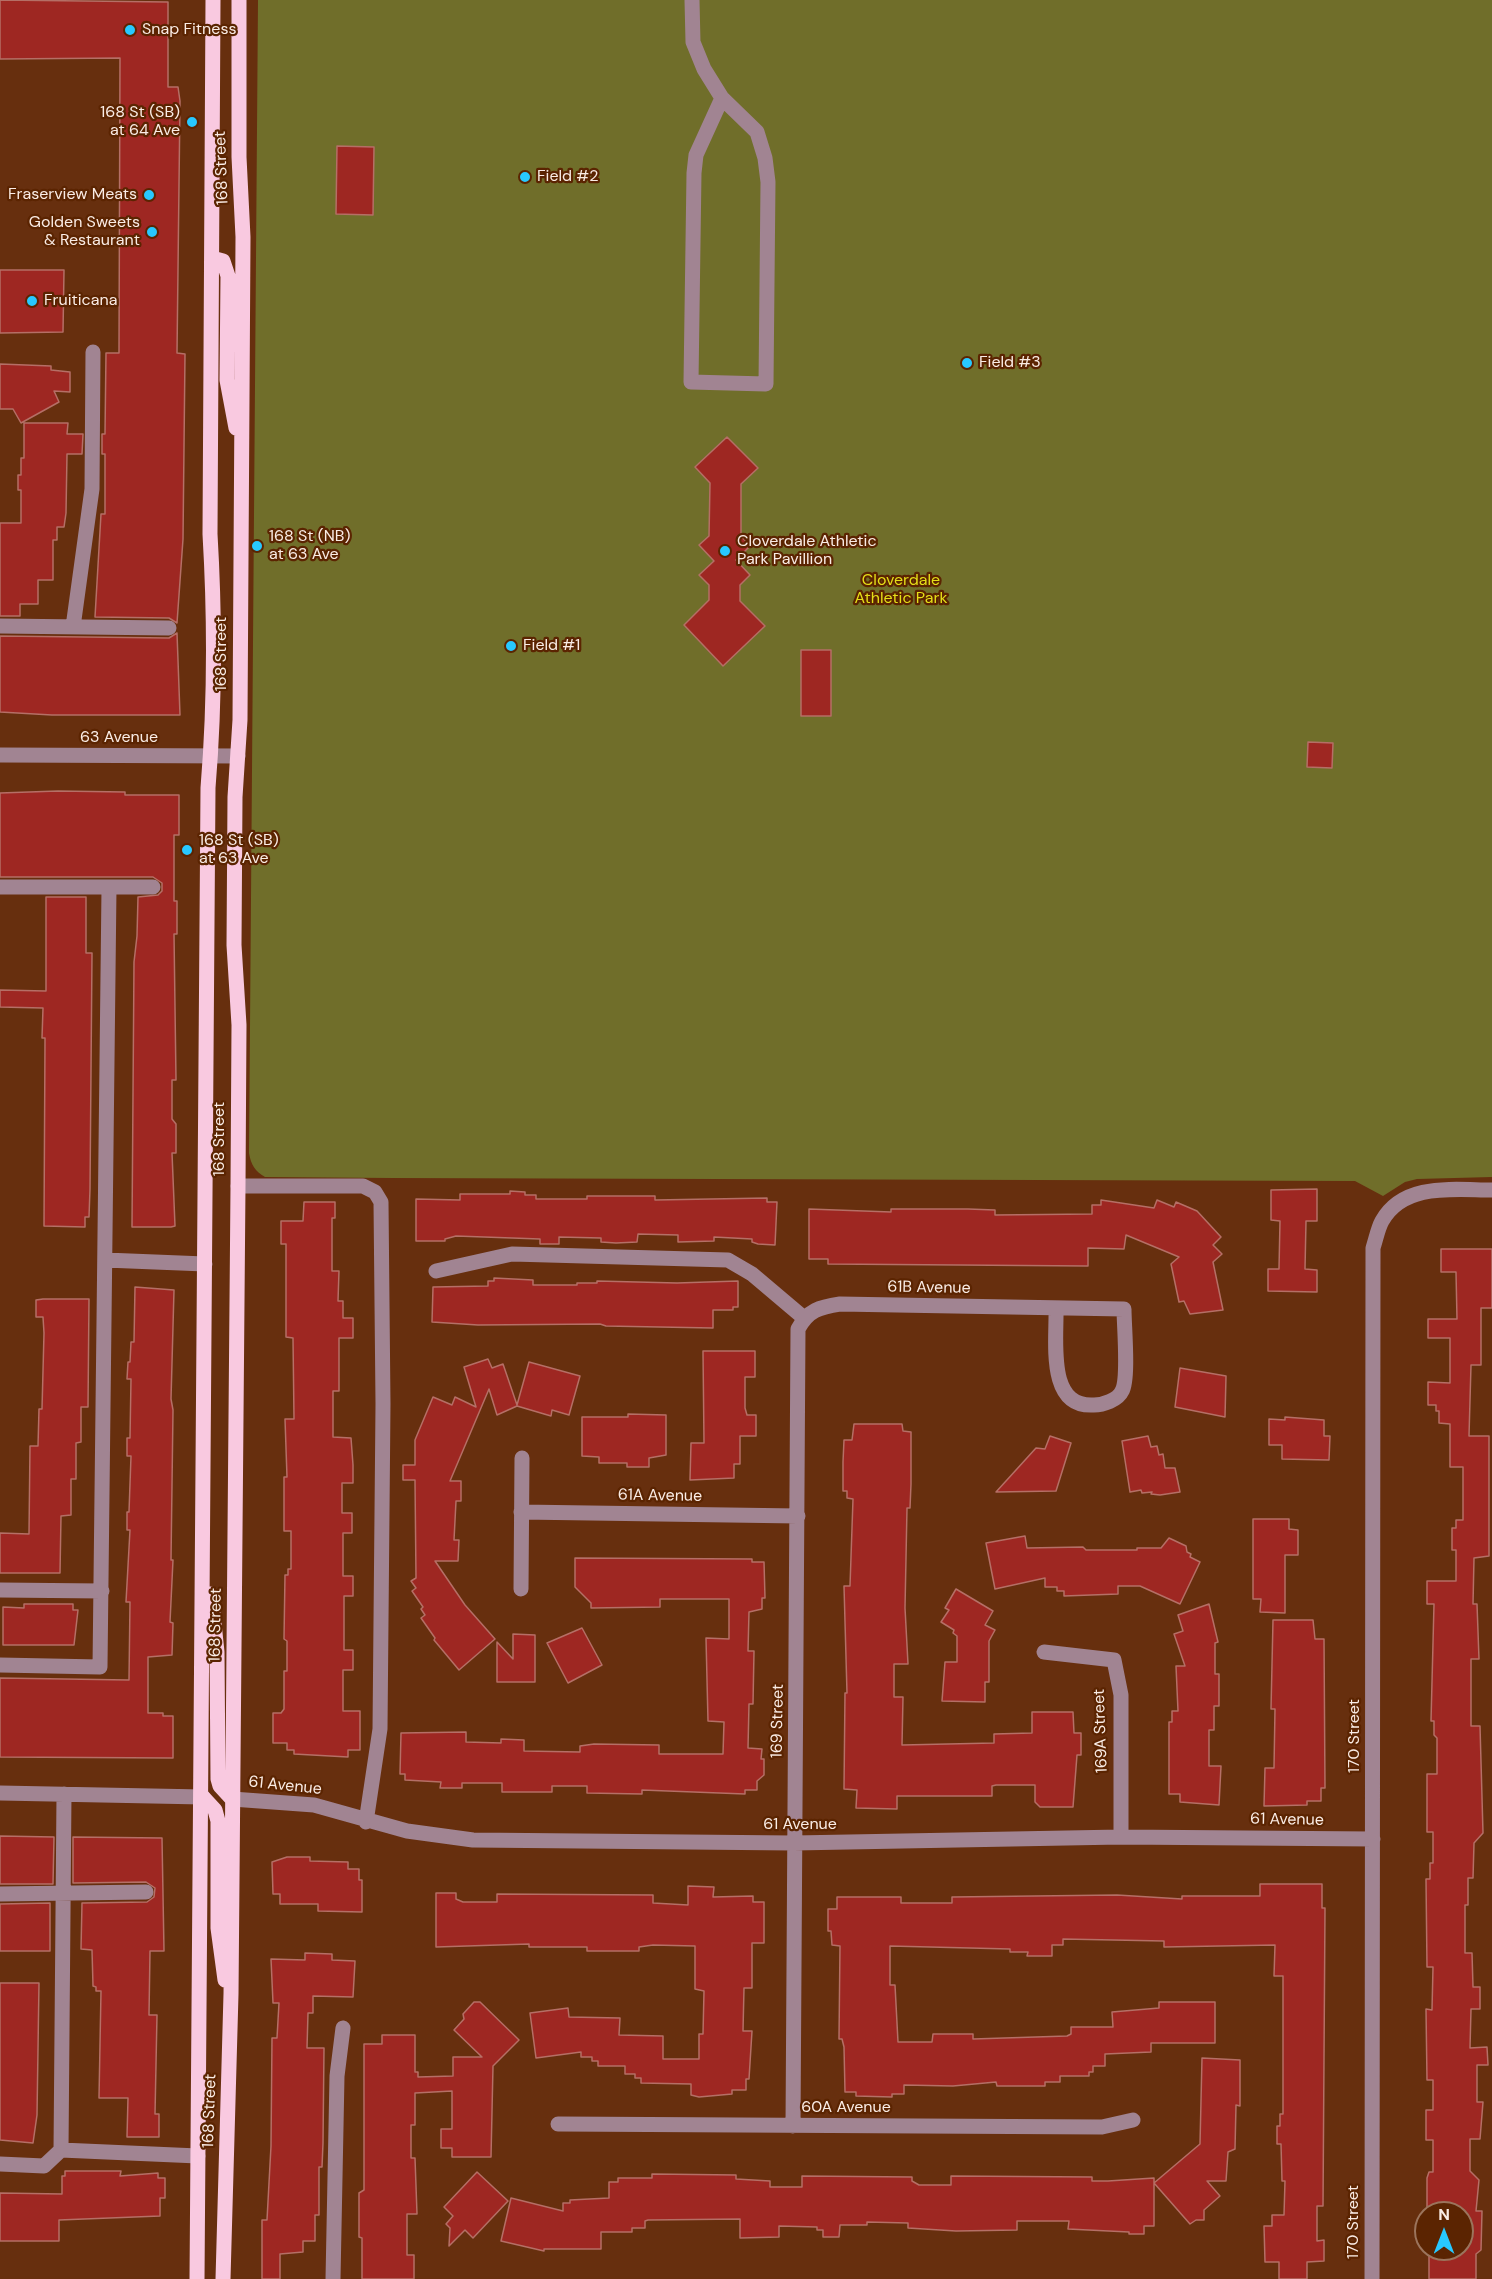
<!DOCTYPE html>
<style>
body{margin:0}
#map{position:relative;width:1492px;height:2279px;overflow:hidden;background:#672f0e;font-family:"DM Sans",sans-serif}
canvas{display:block}
.north{position:absolute;left:1414px;top:2201px;width:60px;height:60px;box-sizing:border-box;background:#5b2401;border:2px solid #9b745c;border-radius:50%;rotate:0deg;font-size:16px;font-weight:700;line-height:24px;text-align:center;color:#faece5}
.north::after{content:'';display:block;margin:auto;width:21px;height:27px;background:#28c8ff;clip-path:polygon(50% 0,100% 100%,50% 72%,0 100%)}
</style>
<div id="map">
<canvas width="1492" height="2279"></canvas>
<div class="north">N</div>
</div>
<script>
const c = document.querySelector('canvas').getContext('2d');
c.lineJoin = 'round';
function fill(path, color) {
  c.fillStyle = color;
  c.fill(path, 'evenodd');
}
function trace(path, color, width, dash) {
  c.strokeStyle = color;
  c.lineWidth = width;
  c.lineCap = dash ? 'butt' : 'round';
  c.setLineDash(dash || []);
  c.stroke(path);
}
function label(font, color, halo, rows, align = 'center') {
  c.font = font + ' "DM Sans",sans-serif';
  c.lineWidth = 4.5;
  c.setLineDash([]);
  c.textBaseline = 'middle';
  c.strokeStyle = halo;
  c.fillStyle = color;
  for (const [text, x, y, turn = 0] of rows) {
    c.save();
    c.translate(x, y);
    c.rotate((+turn || 0) * Math.PI / 180);
    c.textAlign = isNaN(turn) ? turn : align;
    if (halo) c.strokeText(text, 0, 0);
    c.fillText(text, 0, 0);
    c.restore();
  }
}
fill(new Path2D(`
 M258,0H1492V1177L1417,1179L1405,1182L1383,1196L1355,1181L391,1178L265,1177C255,1171 251,1165 249,1153Z`), '#706e2a');
const building = new Path2D(`
 M0,0L168,2V87H178L180,101L177,353L185,354L183,539L177,623L169,618L95,617L101,514H105V454H102V434H105L106,353H119L120,58L0,59Z
 M337,146L374,147L373,215L336,214Z
 M0,270H64L63,332L0,333Z
 M0,364L51,366V370L70,372V392L54,391L59,402L21,423L13,409H0Z
 M24,423H68L67,434H83L82,454H67L66,513L64,527H57V540H53V580H38V604H20V616H0V523H21V490H18V475H21V458H24Z
 M727,437L758,468L741,484V536L750,546L736,560L750,575L740,585V601L765,626L723,666L684,625L709,600V585L699,575L714,561L699,545L709,536L710,483L695,467Z
 M177,633L180,715H52L0,712V636L169,638Z
 M801,650H831V716H801Z
 M1308,742L1333,743L1332,768L1307,767Z
 M58,791L125,792V795H179V835H174V901H177V934H174L176,1080H172V1119L176,1124V1153H172L175,1226L171,1227H132L134,962L137,936L138,897L158,895L162,891V883L153,877H0V793Z
 M46,897H86V953H92L90,1189L89,1217H85V1227L44,1226L45,1042V1038H42L43,1008L0,1007V990L46,991Z
 M1317,1189V1221H1306L1305,1269L1317,1270V1292L1268,1291V1269H1279L1280,1221L1271,1220V1190Z
 M510,1191L525,1192V1195H536V1199H587V1196H655V1200L767,1198V1202H777L775,1245L758,1244L752,1242V1239L714,1237V1241L678,1242V1235L638,1234L637,1242L616,1243L601,1242V1238L559,1237V1244H540V1239L456,1236L445,1239V1241H416V1199L460,1200V1194H510Z
 M1101,1200L1154,1208L1157,1200L1174,1207L1176,1202L1197,1211L1221,1237L1213,1245L1222,1254L1213,1262L1223,1310L1190,1314L1184,1301L1179,1302L1171,1264L1179,1257L1126,1235L1124,1249L1088,1248V1266L828,1264V1259H809V1209L891,1212V1209H968L995,1210V1215L1092,1214V1205H1101Z
 M304,1202H335V1218H332V1271H339L338,1301H343V1318H353V1338H339V1391H333V1437L351,1438L353,1465V1483H342V1513H352V1533H343V1576H353V1596H344V1650H353V1670H343V1711H360V1750H348V1757L294,1754V1750H287V1743H273V1713H281L284,1709V1671H287V1641L284,1639L285,1575H288V1569H291V1531H284V1477H287L285,1419H294L293,1338L286,1337V1244H281V1221H303Z
 M1441,1249H1492V1308H1481V1365H1471L1469,1436H1489V1556L1474,1558L1473,1604H1477L1479,1659H1471V1726H1480L1483,1833L1474,1843L1473,1878H1468V1905H1465V1953H1472L1473,1987H1480V2009H1471L1470,2048L1487,2047L1488,2065H1477V2102H1483L1480,2139H1470V2171L1479,2180L1476,2211H1482L1481,2250L1476,2254V2279H1429V2249H1462V2213H1427V2178L1429,2172H1433V2140H1426V2110H1433V2080H1427L1426,2009L1432,2010L1433,1967H1427L1426,1879H1430V1863H1433V1832H1427V1774H1437V1738L1434,1735V1721H1431L1434,1604H1427V1581H1456V1550H1452V1528H1456V1520H1463V1467H1450V1424L1439,1423V1411H1436V1405H1428V1382L1450,1383V1338H1428V1319H1457L1456,1272H1441Z
 M494,1278L533,1280V1285H577V1283H597V1281L677,1283L738,1281V1307H733V1310H713V1328L606,1326L600,1324L478,1325L432,1322L433,1287L488,1286V1281H494Z
 M135,1287L174,1290L171,1399L173,1410L171,1560H173L170,1622L173,1623L172,1655L148,1657V1713H163V1716H173V1758L0,1757V1678L129,1680L130,1602H126L130,1530H127V1512H129L131,1456H127V1438H130L131,1379H127L128,1362H130L131,1342H134Z
 M43,1299H89L88,1407H81V1442L76,1443V1479H71V1515L61,1516L60,1573H0V1533L29,1534L30,1446H38L39,1409H42L44,1333L43,1317H36V1300Z
 M703,1351H755V1377H745V1408L747,1415H756V1436H740V1464H734V1478L690,1480L691,1443H704Z
 M488,1359L492,1368L503,1364L517,1405L529,1362L580,1376L569,1415L552,1410L551,1416L517,1406L497,1415L489,1389L450,1481H461V1501H456L454,1540H459L458,1561H435L465,1605L495,1639L459,1670L434,1640L435,1638L421,1618L425,1615L421,1609L423,1607L412,1591L416,1588L411,1581L416,1578L415,1480H403V1465H415V1440L433,1397L452,1405L455,1397L476,1407L464,1367Z
 M1180,1368L1226,1376L1225,1417L1175,1407Z
 M628,1414L666,1415V1455L649,1458V1467H627V1463H599V1457L582,1456V1417H628Z
 M1285,1417L1324,1420V1436H1330L1329,1460L1282,1459V1445H1269V1419L1285,1420Z
 M854,1424H902L903,1431L911,1432V1484L910,1508H907L905,1608L908,1664H894V1697H903L902,1745L994,1743V1734L1032,1733V1712H1073L1074,1733H1081V1755H1077L1073,1807H1040L1035,1802V1785H996L992,1786V1796H897V1809L856,1808L857,1790L844,1789L845,1693H847L844,1586H850L853,1499L847,1498V1491H843V1462L844,1440H852Z
 M1050,1436L1071,1443L1056,1491L996,1492L1036,1448L1045,1449Z
 M1148,1436L1151,1447L1157,1446L1159,1455L1163,1454L1165,1468H1175L1180,1492L1160,1495L1151,1494L1152,1492L1142,1493L1141,1490L1130,1492L1122,1441Z
 M1253,1519H1289V1529L1298,1530V1555H1285V1613L1260,1612L1261,1599H1253Z
 M1025,1536L1027,1548L1083,1547L1086,1550H1137V1548H1161L1169,1538L1186,1546L1187,1552L1191,1554L1190,1557L1200,1562L1180,1604L1140,1586H1118V1594L1064,1596V1591H1057V1587H1045V1578L995,1589L986,1543Z
 M575,1558L752,1559V1562H764L765,1598H762V1609L749,1612L748,1651H754L753,1704H749L748,1748L762,1749L761,1759H764V1775L757,1781V1790H745V1794L642,1790V1794L587,1793V1786H552V1792H502V1783H462V1788H440L441,1782L405,1780V1774H400L401,1733L466,1732V1742L501,1743V1739L524,1740V1751L580,1752V1746L594,1744L659,1745V1754H723L724,1722L708,1721L706,1638L729,1639V1599H660V1607L591,1608V1603L575,1587Z
 M956,1589L993,1611L985,1625L995,1630L989,1641V1682H985V1702L942,1701L945,1662H957V1636L953,1633L954,1630L941,1622L949,1610L945,1608Z
 M24,1604H73V1610H78L74,1645H3V1607L24,1608Z
 M1209,1604L1218,1642L1215,1643V1674H1219V1706H1214V1730H1209V1766H1221L1219,1805L1180,1802V1794H1169V1722H1172V1711H1178L1176,1666H1185L1174,1634L1183,1631L1178,1615Z
 M1273,1620H1313L1315,1639H1324L1325,1788H1321V1801H1307V1805L1264,1806L1265,1768H1274L1275,1709H1271Z
 M582,1628L602,1665L568,1683L547,1643Z
 M513,1634L535,1635V1682H497V1642L513,1659Z
 M0,1836L54,1837L53,1884H0Z
 M73,1837L162,1838L164,1951H150L149,2015H157L155,2114H159V2137H127L128,2098H99L101,1991H96V1987L93,1986L92,1950L81,1949L82,1903L147,1902L154,1897L155,1888L146,1882L73,1883Z
 M287,1857H310V1861L348,1862V1869H359V1880H362V1912L318,1911V1904H280V1894H273L272,1862Z
 M1260,1884H1322V1908H1325L1323,2206H1317V2241L1324,2240V2261L1307,2262V2279H1279V2262H1265L1264,2226H1272V2215H1284L1285,2181H1282L1281,2144H1277V2126H1280V2114H1283V1976H1274L1275,1945L1164,1947V1941L1063,1939V1945H1052V1956H1027L1028,1952H1010V1949L890,1946V1985H895L898,2042H932L933,2034H973V2039L1067,2036L1071,2034V2027H1113L1112,2012L1159,2008V2002H1215V2043H1151V2052L1105,2054V2066H1093V2072H1089V2076H1060V2082H1045V2086H997L996,2082L953,2086L904,2085V2094H892V2097L856,2096V2092H845L844,2047L842,2039H839L840,1946L832,1945L831,1931H828V1909H837V1897H901V1903H952V1897L1117,1895L1182,1899V1896H1260Z
 M688,1886L714,1887L713,1897L753,1896V1902H764V1943H752V1988H744L743,2031H752L749,2079H746V2090H732V2094L699,2097L691,2095V2084L641,2083V2078H635V2074H625V2066H598V2061H592V2057H581V2052L536,2058L530,2013L568,2008L569,2017L620,2018L619,2035L663,2036V2059H699V2034H703L704,1991L695,1989V1946L653,1945L639,1947V1951H587V1947H529V1944L436,1947V1893H456V1899L463,1902H497V1894L653,1895V1903L688,1905Z
 M50,1903V1951H0V1904Z
 M305,1953L332,1954V1960L355,1961L353,1997L313,1996V2013H308L307,2048H324L323,2143L322,2167H319V2215H315V2241H303V2252L280,2254V2279H262V2220H267L271,2146L272,2038H277L279,2003H273L271,1959L305,1960Z
 M0,1983H39L37,2115L33,2143L0,2140Z
 M474,2002H480L519,2040L493,2066L491,2157H452V2148H441V2129H452V2091L415,2093V2125H411V2158H415L417,2214H407V2255H414V2279H362V2238L359,2237V2193L364,2190V2044H382V2035H415V2072H418V2077L453,2076V2057H482L454,2030L464,2019L463,2014Z
 M1202,2058L1240,2060V2106L1236,2105L1235,2149L1228,2152L1226,2181H1207L1220,2196L1204,2210V2220H1196L1190,2224L1154,2183L1200,2144Z
 M65,2171H121L120,2176L158,2173V2178H165V2198H160V2216L59,2220V2241H0V2193L62,2194V2176H65Z
 M477,2172L508,2201L473,2238L465,2230L449,2246L450,2228L446,2224L453,2216L444,2207Z
 M652,2174L736,2175V2179L770,2181V2187H802V2176L912,2177V2181L919,2185H951V2176L1092,2177V2181H1108L1154,2178V2226H1144V2234H1129V2232L1068,2229L1069,2221H1017V2230L956,2231L908,2228V2223L867,2222V2225H840L839,2237H823V2230H817V2227L779,2226V2237L740,2238V2219L648,2220L645,2221V2228H632V2232H601V2249H544V2251L501,2241L511,2198L563,2211V2203H570V2200L609,2198V2182H618V2178H652Z`);
fill(building, '#9e2722');
trace(building, '#b56f66', 1.5);
trace(new Path2D(`
 M692,0L693,42L704,69L722,98L757,132L765,158L768,182L766,384L691,382L694,173L696,155L722,98
 M0,626L169,628
 M73,627L92,489L93,352
 M0,755L238,756
 M0,887H153
 M238,1186H363L375,1192L381,1202L383,1404L380,1729L366,1822
 M105,1260L205,1264
 M436,1271L512,1254L728,1260L752,1274L804,1318
 M521,1512L798,1516
 M521,1589L522,1458
 M0,1590L102,1591
 M1044,1652L1114,1660L1121,1695V1837
 M0,1665L100,1667L109,888
 M0,1793L203,1797
 M232,1799L314,1805L407,1831L473,1840L794,1843L1121,1837L1373,1839
 M0,1894L146,1892
 M558,2124L1102,2127L1133,2120
 M793,2126L798,1329C808,1310 820,1307 840,1304L1124,1309C1124,1326 1129,1379 1122,1391C1118,1400 1103,1405 1094,1405C1046,1408 1057,1340 1056,1308
 M61,2150L198,2156
 M0,2164L44,2166L61,2150L64,1794
 M333,2279L337,2076L343,2028
 M1372,2279L1373,1248C1376,1239 1378,1228 1382,1221C1404,1182 1455,1190 1492,1190`), '#a18492', 15);
trace(new Path2D(`
 M212,258L223,261L228,276L227,380L236,428
 M211,1594L217,1652L218,1779L220,1786L232,1799
 M203,1797L215,1810L218,1821V1928L225,1980
 M197,2279L208,788C215,703 215,619 210,534L213,0
 M223,2279L231,1994L238,1186L239,1025L234,945L235,797L240,720L243,237L239,157V0`), '#f9c9e0', 15);
for (const [x, y, r, color] of [
 [130,30,6,"#28c8ff"],
 [192,122,6,"#28c8ff"],
 [525,177,6,"#28c8ff"],
 [149,195,6,"#28c8ff"],
 [152,232,6,"#28c8ff"],
 [32,301,6,"#28c8ff"],
 [967,363,6,"#28c8ff"],
 [257,546,6,"#28c8ff"],
 [725,551,6,"#28c8ff"],
 [511,646,6,"#28c8ff"],
 [187,850,6,"#28c8ff"]
]) {
  const dot = new Path2D();
  dot.arc(x, y, r, 0, 2 * Math.PI);
  c.fillStyle = color;
  c.fill(dot);
  trace(dot, '#5b2401', 2);
}
label('16px', '#faece5', '#5b2401', [
 ["Snap Fitness",142,30],
 ["168 St (SB)",180,113,"right"],
 ["at 64 Ave",180,131,"right"],
 ["Field #2",537,177],
 ["Fraserview Meats",137,195,"right"],
 ["Golden Sweets",140,223,"right"],
 ["& Restaurant",140,241,"right"],
 ["Fruiticana",44,301],
 ["Field #3",979,363],
 ["168 St (NB)",269,537],
 ["at 63 Ave",269,555],
 ["Cloverdale Athletic",737,542],
 ["Park Pavillion",737,560],
 ["Field #1",523,646],
 ["168 St (SB)",199,841],
 ["at 63 Ave",199,859]
], 'left');
label('16px', '#faece5', '#5b2401', [
 ["168 Street",222,168,-92],
 ["168 Street",222,654,-90],
 ["63 Avenue",119,738],
 ["168 Street",220,1139,-90],
 ["61B Avenue",929,1288,1],
 ["61A Avenue",660,1496,1],
 ["168 Street",216,1625,-89],
 ["169 Street",778,1721,-89],
 ["169A Street",1101,1731,-92],
 ["170 Street",1355,1736,-90],
 ["61 Avenue",285,1786,6],
 ["61 Avenue",1287,1820,1],
 ["61 Avenue",800,1825],
 ["60A Avenue",846,2108],
 ["168 Street",210,2111,-88],
 ["170 Street",1354,2222,-90]
]);
label('16px', '#e5df18', '#5b2401', [
 ["Cloverdale",901,581],
 ["Athletic Park",901,599]
]);
</script>
